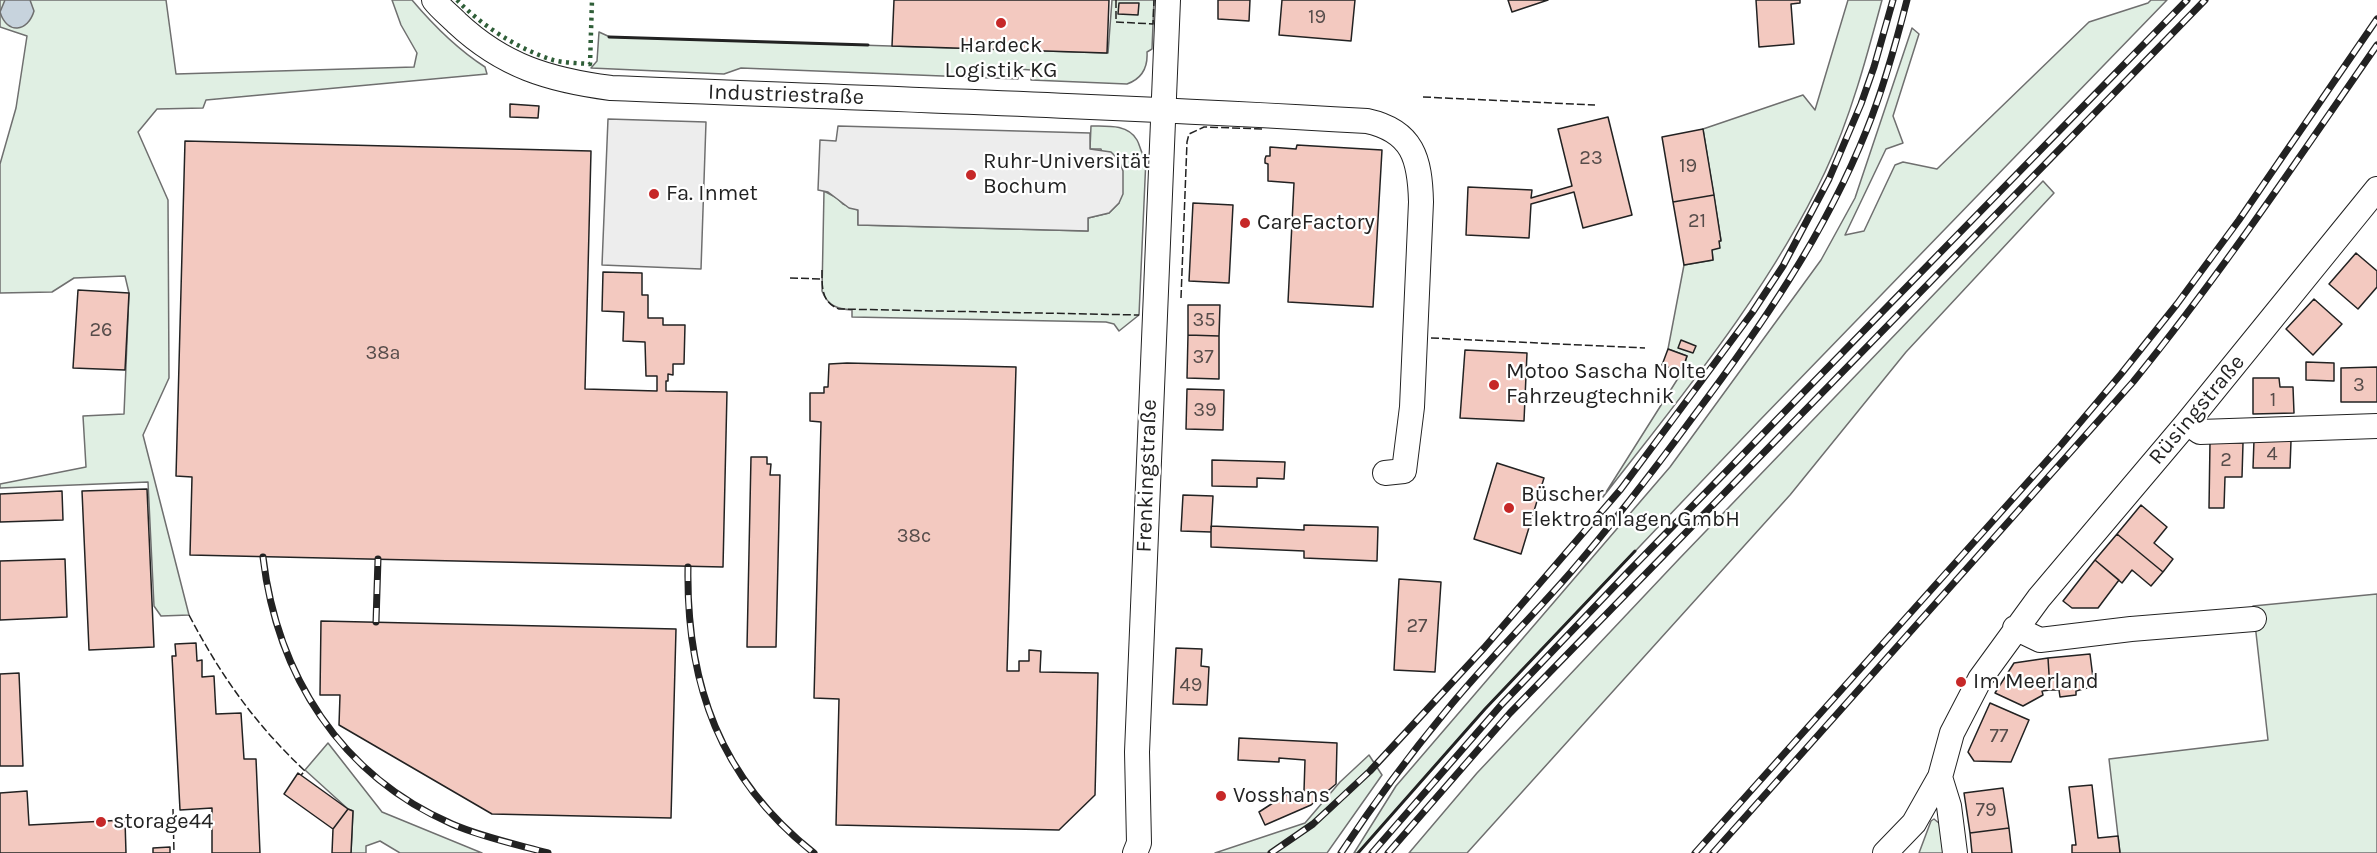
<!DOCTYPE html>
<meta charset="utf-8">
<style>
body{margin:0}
canvas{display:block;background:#fff}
</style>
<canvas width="2377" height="853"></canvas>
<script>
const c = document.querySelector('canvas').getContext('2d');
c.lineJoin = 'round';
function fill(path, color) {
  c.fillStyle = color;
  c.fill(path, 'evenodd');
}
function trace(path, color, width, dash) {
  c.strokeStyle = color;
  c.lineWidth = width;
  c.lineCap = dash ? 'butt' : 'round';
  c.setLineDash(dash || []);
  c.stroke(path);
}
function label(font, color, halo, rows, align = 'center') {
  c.font = font + ' Karla,sans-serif';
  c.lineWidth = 4.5;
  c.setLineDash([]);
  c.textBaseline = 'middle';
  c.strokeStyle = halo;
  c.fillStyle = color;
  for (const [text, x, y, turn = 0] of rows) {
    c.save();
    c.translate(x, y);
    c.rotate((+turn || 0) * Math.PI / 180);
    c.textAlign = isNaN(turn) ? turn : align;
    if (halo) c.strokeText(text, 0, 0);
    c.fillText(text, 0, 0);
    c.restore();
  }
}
const green = new Path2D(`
 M0,0H166L176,74L414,67L417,53L401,25L392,0H412C434,26 457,49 485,67L487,74L206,100L203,108L157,109L138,132L168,200L169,378L143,435L189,615L161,616L154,606L148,482L0,488V484L86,467L83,416L124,414L129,293L125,276L74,278L52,292L0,293V164L16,108L27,36L0,27Z
 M1112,0H1154L1152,49L1147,52C1148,68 1141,79 1127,84L1031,80V70L1018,69V79L741,68L724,74L591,68L597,61L599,32L610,37L1108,53Z
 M1848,0H1882C1867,56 1850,119 1825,172C1769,291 1683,394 1603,497L1682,372L1687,356L1668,349L1684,265L1713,260L1712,250L1721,240L1703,129L1803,95L1815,110Z
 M2151,0H2167L1759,421L1485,709L1358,853H1354L1396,786L1670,467L1821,260L1855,198L1912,28L1919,34L1893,116L1903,143L1886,149L1845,235L1864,231L1895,165L1903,162L1937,169L2089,22L2148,3Z
 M1091,126C1107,126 1128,124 1137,140C1141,147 1140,153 1146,158L1139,315L1119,331L1114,324L1106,322L852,317V310C837,309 828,306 822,291L824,191L837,198L843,204L858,210V225L1088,231V218L1109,213L1119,203L1101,149H1090Z
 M2043,181L2054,193L1906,352L1790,495L1467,853H1409L1477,773L1679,559Z
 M2377,594V853H2120L2109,759L2268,740L2253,606Z
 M328,743L382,812L482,853H400L380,841L366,846V853H351L353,811L348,809L305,770Z
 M1369,755L1382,775L1327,853H1215L1305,823L1340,782Z
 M1934,819L1940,824L1945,853H1919L1931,821Z`);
fill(green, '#e0efe3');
trace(green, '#6f6f6f', 1.5);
const parking = new Path2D(`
 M608,119L706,122L701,269L602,265Z
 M838,126L1090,133V149L1111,152L1119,160L1123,171V194L1119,203L1109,213L1088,218V231L858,225V210L849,208L828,192L818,190L820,140L836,141Z`);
fill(parking, '#ededed');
trace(parking, '#6f6f6f', 1.5);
const water = new Path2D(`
 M5,0H30L34,11C28,32 7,35 0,12Z`);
fill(water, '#c7d3dd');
trace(water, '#6f6f6f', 1.5);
const building = new Path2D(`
 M894,0H1109L1107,53L892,46Z
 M1218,0H1250L1249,21L1218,19Z
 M1282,0H1355L1351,41L1279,35Z
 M1508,0H1548L1512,12Z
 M1756,0H1800V3L1791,4L1794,44L1759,47Z
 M1119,3H1139L1138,15L1118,14Z
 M510,104L539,106L538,118L510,117Z
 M1608,117L1632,215L1583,228L1574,192L1531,204L1529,238L1466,235L1468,187L1532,190L1531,198L1572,186L1558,129Z
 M1703,129L1714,195L1673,202L1662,137Z
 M185,141L591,151L585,389L657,391V376H646L645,342L623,341L624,312L602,311L603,272L642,273V295H648V318H663V325H685L684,364H673V375L668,374V381H666V391L727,392L723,567L190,555L192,477L176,476Z
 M1297,145L1382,150L1373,307L1288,302L1294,183L1268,181V164L1265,163V159L1266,156H1270V147L1296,149Z
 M1714,195L1721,241H1719L1720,248L1712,250L1713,260L1684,265L1673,202Z
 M1193,203L1233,205L1229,283L1189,281Z
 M2356,253L2377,271V287L2358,309L2329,284Z
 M78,290L129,293L125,370L73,368Z
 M2314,299L2342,324L2313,355L2286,329Z
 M1188,305H1220L1219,336L1188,335Z
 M1188,335L1219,336V379L1187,378Z
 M1681,340L1696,346L1693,353L1678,348Z
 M1668,349L1687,356L1684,365L1678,371L1662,365Z
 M1465,350L1527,353L1524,421L1460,418Z
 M2306,362L2334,363V381L2306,380Z
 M847,363L1016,367L1007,671H1019V661H1029V650L1041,651L1040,672L1098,673L1095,795L1059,830L836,825L839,699L814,698L821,422L810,421V393H824V387H828L829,364Z
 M2377,367V402H2341V368Z
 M2253,378H2279L2280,387H2293L2294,413L2253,414Z
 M1187,389L1224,390L1223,430L1186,429Z
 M2254,440L2291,441L2290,468H2253Z
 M2210,442L2243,443L2242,477H2225L2224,508H2209Z
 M751,457H767V464H771L770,475H780L776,647H747Z
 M1212,460L1285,462L1284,479L1257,478V487L1212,486Z
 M1497,463L1544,478L1521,554L1474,539Z
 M147,489L154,647L89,650L82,491Z
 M62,491L63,520L0,522V494Z
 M1183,495L1213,496L1211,532L1181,531Z
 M2141,505L2167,527L2154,543L2173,559L2163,572L2117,534Z
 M1304,525L1378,527L1377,561L1304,558V551L1211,547V526L1304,530Z
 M2117,534L2163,572L2151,586L2132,570L2122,583L2095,560Z
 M65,559L67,617L0,620V561Z
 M2095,560L2119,580L2098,608H2072L2063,601Z
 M1399,579L1441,582L1435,672L1394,670Z
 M321,621L676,629L671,818L492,814L339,725L340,695H320Z
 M196,643L197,661L202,660V677L214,676L216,714L241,713L244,759H256L260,853H212V808L180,810L172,656H176L175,644Z
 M1176,648L1202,649L1201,666L1209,667L1207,705L1173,704Z
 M2090,654L2094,686L2076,691V695L2060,697L2059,690H2050L2048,658Z
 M2048,658L2050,690L2042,691L2043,695L2023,706L1995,693L2014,663Z
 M19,673L23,766H0V674Z
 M1990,703L2029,720L2011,762L1974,761L1968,752Z
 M1239,738L1337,743L1336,784L1311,805L1265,825L1259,812L1290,792L1304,791L1305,760L1279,758V762L1238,760Z
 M298,773L348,809L333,829L284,794Z
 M2092,785L2098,838L2118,836L2120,853H2072V845H2076L2069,787Z
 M2003,788L2009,828L1970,833L1964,793Z
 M27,791L29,825L125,820L126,853H0V793Z
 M348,809L353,811L351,853H332L333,829Z
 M2009,828L2012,853H1972L1970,833Z
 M170,847V853H153V848Z`);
fill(building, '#f3c9c0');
trace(building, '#222', 1.5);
const minor = new Path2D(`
 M434,0C440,8 449,15 457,23C503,66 549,80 611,88C863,98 1115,106 1367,121C1413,131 1420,159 1421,202L1412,407L1404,471L1385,473
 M2187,423L2200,432L2377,426
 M2015,628L2040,640L2131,629L2254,619
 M1135,853L1139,843L1137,752L1168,0
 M1885,853L1914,823L1940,777
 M1955,853L1949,806L1940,777L1952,733L1980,679L2039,598L2187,423L2377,189`);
trace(minor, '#222', 26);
trace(minor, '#fff', 24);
const rail = new Path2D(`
 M263,557C277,675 340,775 452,824C482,837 515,844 548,853
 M688,567C686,684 720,779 814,853
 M376,622L378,559
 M1271,853L1313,824L1370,771L1484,648L1621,489L1752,313L1783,266L1829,179L1861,104L1874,67L1893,0
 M1341,853C1374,803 1408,757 1446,711C1485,663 1530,619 1571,572C1614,522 1654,470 1693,417C1761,327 1825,234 1867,129C1884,87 1896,43 1907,0
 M1372,853L1502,704L1628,572L2187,0
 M1388,853L1510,713L2205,0
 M1695,853L2061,445L2121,374L2177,304L2239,220L2377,19
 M1713,853L2133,382C2221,274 2298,159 2377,45`);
trace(rail, '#222', 7);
trace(rail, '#fff', 4.5, [14]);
trace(new Path2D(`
 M457,0C482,26 518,49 553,60C564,63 578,63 590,64L592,0`), '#2f5e38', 4.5, [3, 4.5]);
trace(new Path2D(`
 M1116,0V22L1153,24L1154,0
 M1423,97L1595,105
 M822,270C822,287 821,302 839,309L1139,315
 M790,278L822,279
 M1181,298L1187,142L1189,134L1204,127L1265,129
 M1431,338L1645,348
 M189,615C221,676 255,724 305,771L301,775
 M173,809L174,853`), '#222', 1.5, [8, 3]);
trace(new Path2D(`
 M609,37L868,45
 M1358,853L1485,709L1635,551`), '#222', 3);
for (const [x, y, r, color] of [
 [1001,23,6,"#c62828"],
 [971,175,6,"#c62828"],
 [654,194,6,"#c62828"],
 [1245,223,6,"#c62828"],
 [1494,385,6,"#c62828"],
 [1509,508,6,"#c62828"],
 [1961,682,6,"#c62828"],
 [1221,796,6,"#c62828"],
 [101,822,6,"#c62828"]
]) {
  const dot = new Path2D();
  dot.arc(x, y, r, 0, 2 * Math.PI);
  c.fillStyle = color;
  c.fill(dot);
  trace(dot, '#fff', 2);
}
label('20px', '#564c4a', null, [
 ["19",1317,17],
 ["23",1591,158],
 ["19",1688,166],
 ["21",1697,221],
 ["35",1204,320],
 ["26",101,330],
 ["38a",383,353],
 ["37",1203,357],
 ["3",2359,385],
 ["1",2273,400],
 ["39",1205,410],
 ["4",2272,454],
 ["2",2226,460],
 ["38c",914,536],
 ["27",1417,626],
 ["49",1191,685],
 ["77",1999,736],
 ["79",1986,810]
]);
label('22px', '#222', '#fff', [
 ["Hardeck",1001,46,"center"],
 ["Logistik KG",1001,71,"center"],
 ["Ruhr-Universität",983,162],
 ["Bochum",983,187],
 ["Fa. Inmet",666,194],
 ["CareFactory",1257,223],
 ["Motoo Sascha Nolte",1506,372],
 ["Fahrzeugtechnik",1506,397],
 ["Büscher",1521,495],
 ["Elektroanlagen GmbH",1521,520],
 ["Im Meerland",1973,682],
 ["Vosshans",1233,796],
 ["storage44",113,822]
], 'left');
label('22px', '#222', '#fff', [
 ["Industriestraße",786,95,2],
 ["Rüsingstraße",2197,410,-50],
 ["Frenkingstraße",1147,476,-88]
]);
</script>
